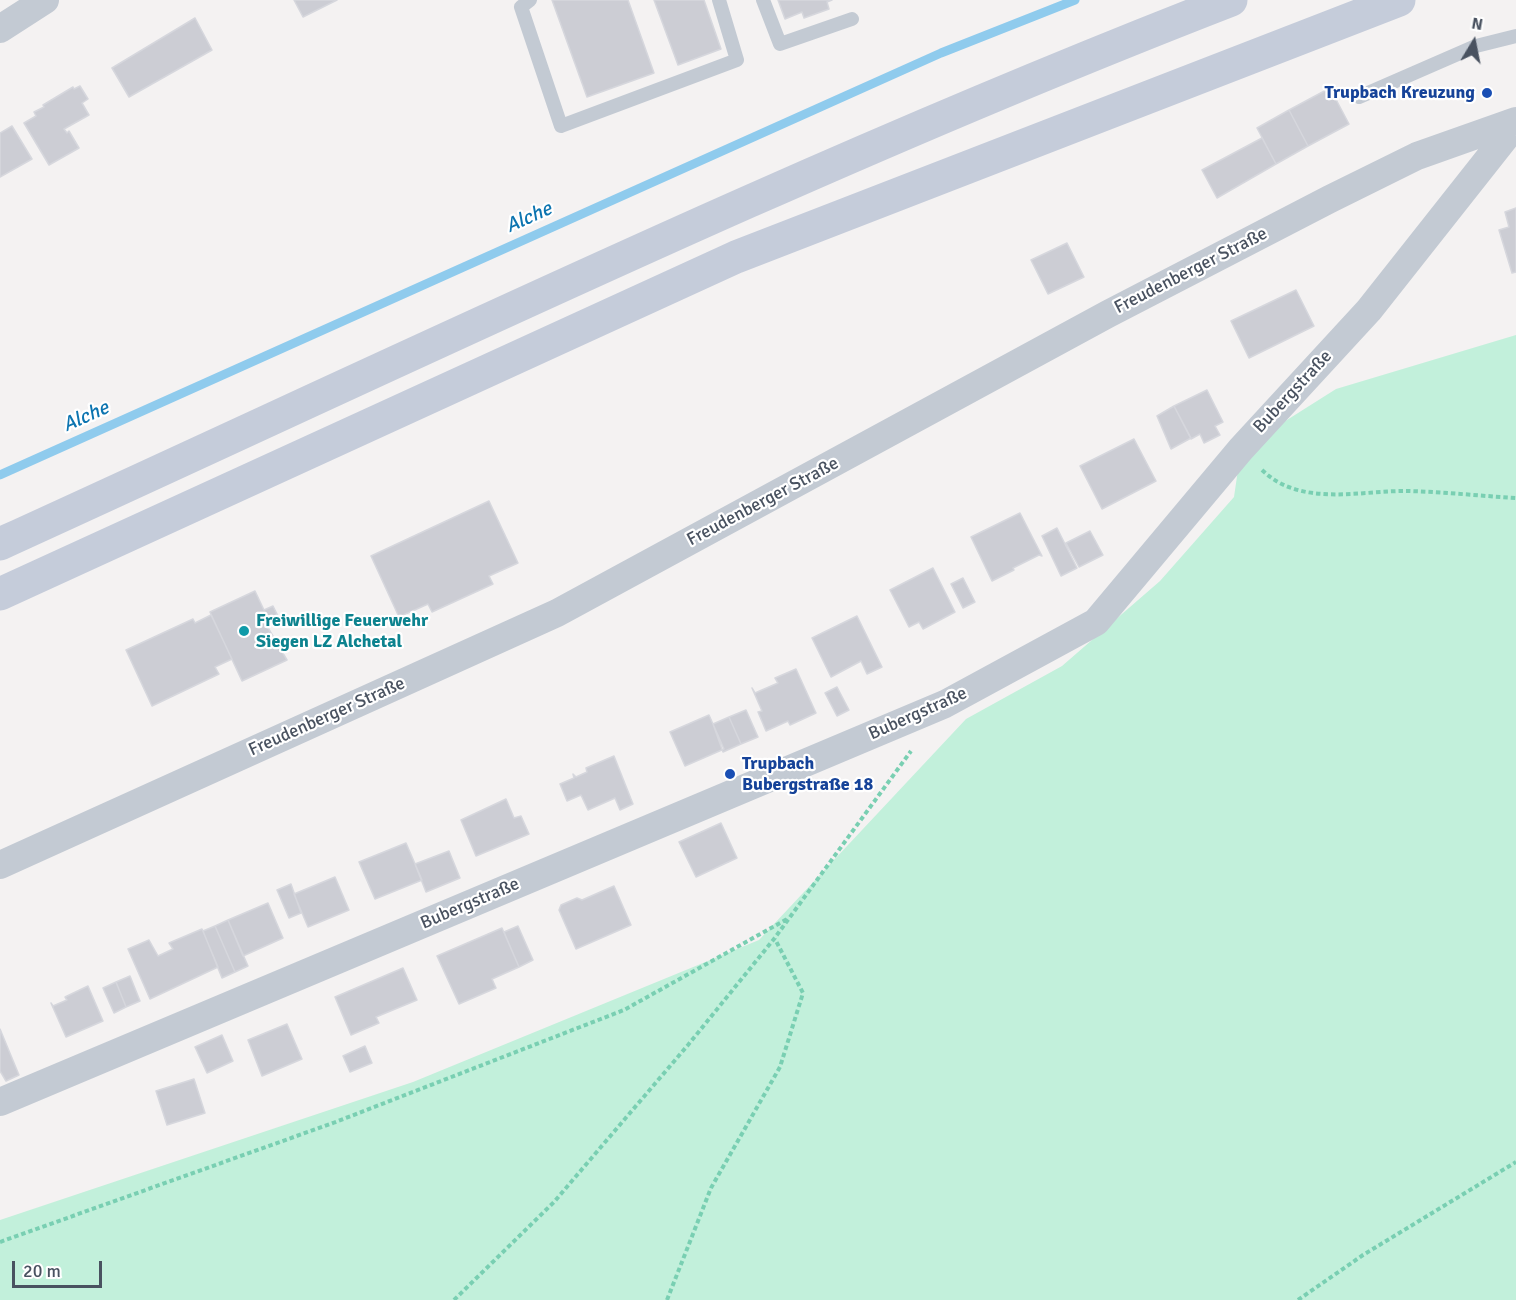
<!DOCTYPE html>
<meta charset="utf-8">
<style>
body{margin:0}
#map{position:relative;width:1516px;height:1300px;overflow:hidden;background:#f4f2f2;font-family:Signika,sans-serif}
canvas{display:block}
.north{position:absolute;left:1444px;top:12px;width:60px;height:60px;-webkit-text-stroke:4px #fff;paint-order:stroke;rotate:10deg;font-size:16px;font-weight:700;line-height:24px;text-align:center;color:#495260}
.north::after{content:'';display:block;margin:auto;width:21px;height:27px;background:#495260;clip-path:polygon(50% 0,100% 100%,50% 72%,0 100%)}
.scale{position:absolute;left:12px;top:1261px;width:90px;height:27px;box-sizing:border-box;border:3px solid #495260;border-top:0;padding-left:8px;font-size:18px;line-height:21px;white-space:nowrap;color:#495260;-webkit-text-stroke:4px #fff;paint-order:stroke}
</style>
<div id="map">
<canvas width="1516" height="1300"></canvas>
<div class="north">N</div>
<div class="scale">20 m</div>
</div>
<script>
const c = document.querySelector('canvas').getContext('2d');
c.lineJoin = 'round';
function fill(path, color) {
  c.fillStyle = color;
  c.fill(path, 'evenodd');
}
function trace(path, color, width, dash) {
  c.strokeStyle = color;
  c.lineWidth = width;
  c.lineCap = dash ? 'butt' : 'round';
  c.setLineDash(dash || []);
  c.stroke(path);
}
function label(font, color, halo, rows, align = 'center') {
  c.font = font + ' Signika,sans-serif';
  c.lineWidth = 4.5;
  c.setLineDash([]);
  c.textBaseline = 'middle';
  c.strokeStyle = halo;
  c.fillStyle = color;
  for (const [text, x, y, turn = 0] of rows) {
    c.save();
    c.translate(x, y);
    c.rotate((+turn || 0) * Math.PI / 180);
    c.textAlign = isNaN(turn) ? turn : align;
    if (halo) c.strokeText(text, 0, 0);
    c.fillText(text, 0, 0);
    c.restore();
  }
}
fill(new Path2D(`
 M1516,335V1300H0V1220L413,1082L759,940L966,719L1062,666L1160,581L1234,497L1241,449L1336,389Z`), '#c2f0db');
trace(new Path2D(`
 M0,475L941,53L1075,0`), '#8fcbed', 9);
const building = new Path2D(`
 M294,0H337L303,17Z
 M552,0H628L654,73L587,97Z
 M654,0H704L721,49L678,65Z
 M778,0H832L827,2L829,9L804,18L802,12L785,19Z
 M195,18L212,50L129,97L112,68Z
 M80,86L88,99L82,103L89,115L64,129L67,133L69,131L79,148L49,165L24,123L36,116L34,112L44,107L43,105L73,87L74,89Z
 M1330,88L1349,124L1308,146L1289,110Z
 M1289,110L1308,146L1276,164L1257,128Z
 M12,126L32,159L0,177V133Z
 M1262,138L1276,164L1217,198L1202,170Z
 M1516,208V272L1512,273L1499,230L1509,227L1505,212Z
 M1067,243L1084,277L1048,294L1031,260Z
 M1296,290L1314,326L1249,358L1231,321Z
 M1207,390L1223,422L1215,426L1220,435L1204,443L1200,434L1191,439L1174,406Z
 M1174,406L1191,438L1171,449L1157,416Z
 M1134,439L1156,481L1102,509L1080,466Z
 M489,501L518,563L489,576L493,584L432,612L428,604L399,617L371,556Z
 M1020,513L1042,556L1039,555L1013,568L1014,570L992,581L971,537Z
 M1057,528L1077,568L1061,576L1042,536Z
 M1090,531L1103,555L1079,567L1066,543Z
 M933,568L955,612L923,629L919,622L909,627L890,590Z
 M963,578L975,602L963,608L951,584Z
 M255,591L264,610L273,606L280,620L267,626L287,660L242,681L210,612Z
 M211,615L232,659L215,667L219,674L152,706L126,650L193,619L195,623Z
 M857,616L882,667L867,674L861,661L831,677L812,638Z
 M796,669L816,713L790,725L788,721L766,731L758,712L762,711L752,688L755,693L778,683L775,678Z
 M837,687L849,710L837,716L825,693Z
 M746,710L758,737L741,744L729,717Z
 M709,715L724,749L685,766L670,732Z
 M729,717L741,744L723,752L713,724Z
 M614,756L633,804L620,810L615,798L588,810L581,795L567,801L560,784L574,778L573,774L576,777L587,772L586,768Z
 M506,799L514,818L521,816L529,834L476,856L461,820Z
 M721,823L737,858L696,877L679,842Z
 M406,843L422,880L375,899L359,862Z
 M449,851L460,878L426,892L415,864Z
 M335,877L349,910L308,927L294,894Z
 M291,884L301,913L289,918L277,890Z
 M614,886L631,925L576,949L559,910L561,905L577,898L582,900Z
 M268,903L283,938L243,956L228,920Z
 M228,920L248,966L235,972L215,926Z
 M215,926L235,972L222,978L203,931Z
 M518,926L533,960L519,967L504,932Z
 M502,928L519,967L492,979L496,988L459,1004L437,956Z
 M202,929L218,967L150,999L128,949L149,940L158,956L173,949L169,943Z
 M403,968L417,1000L376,1017L379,1023L351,1035L335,997Z
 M130,976L140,1001L126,1007L116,982Z
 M116,982L126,1007L114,1013L103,988Z
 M88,986L103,1021L66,1037L51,1003L53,1006L67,1000L65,997Z
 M287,1024L302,1059L262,1076L248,1040Z
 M0,1029L19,1075L6,1081L0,1071Z
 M222,1035L233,1061L207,1073L195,1047Z
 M365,1046L372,1063L350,1072L343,1056Z
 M194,1079L205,1113L167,1125L156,1091Z`);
fill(building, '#cccdd4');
trace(building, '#d6d7dd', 1.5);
trace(new Path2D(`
 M1262,470C1301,508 1362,490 1409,491C1445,492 1481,496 1516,498
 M0,1242L333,1123L624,1010L789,918
 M454,1300L554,1202L688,1045L774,939L911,751
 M667,1300L711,1188L780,1067L803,993L775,939
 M1298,1300L1363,1255L1516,1162`), '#79cfb2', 4, [4.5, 3]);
trace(new Path2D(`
 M530,0L521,7L561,126L737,60L719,0
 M763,0L780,44L852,19
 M1359,97L1476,46L1516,36`), '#c3cad3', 14);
trace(new Path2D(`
 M0,29L45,0
 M0,865L557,613L1108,314L1330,199L1417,156L1516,121
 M0,1102L945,704L1096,622L1241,449L1369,310L1516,124`), '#c3cad3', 28);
trace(new Path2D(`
 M0,544C408,358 813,162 1231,0
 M0,594L736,257L1399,0`), '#c5ccda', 33);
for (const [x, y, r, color] of [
 [1487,93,6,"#1a4fb4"],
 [244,631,6,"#0f9aa8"],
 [730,774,6,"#1a4fb4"]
]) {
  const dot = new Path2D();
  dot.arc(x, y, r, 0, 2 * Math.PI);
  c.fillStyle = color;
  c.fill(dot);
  trace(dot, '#fff', 2);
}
label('bold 18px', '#164399', '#fff', [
 ["Trupbach Kreuzung",1475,93],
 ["Trupbach",742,764,"left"],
 ["Bubergstraße 18",742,785,"left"]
], 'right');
label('18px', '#495260', '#fff', [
 ["Freudenberger Straße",1191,271,-27],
 ["Bubergstraße",1293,392,-47],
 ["Freudenberger Straße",763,502,-28],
 ["Bubergstraße",918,714,-24],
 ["Freudenberger Straße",327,717,-24],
 ["Bubergstraße",470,904,-23]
]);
label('bold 18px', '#0d838f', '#fff', [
 ["Freiwillige Feuerwehr",256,621],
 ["Siegen LZ Alchetal",256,642]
], 'left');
label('italic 20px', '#0c74b0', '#fff', [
 ["Alche",529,218,-24],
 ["Alche",86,417,-24]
]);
</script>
